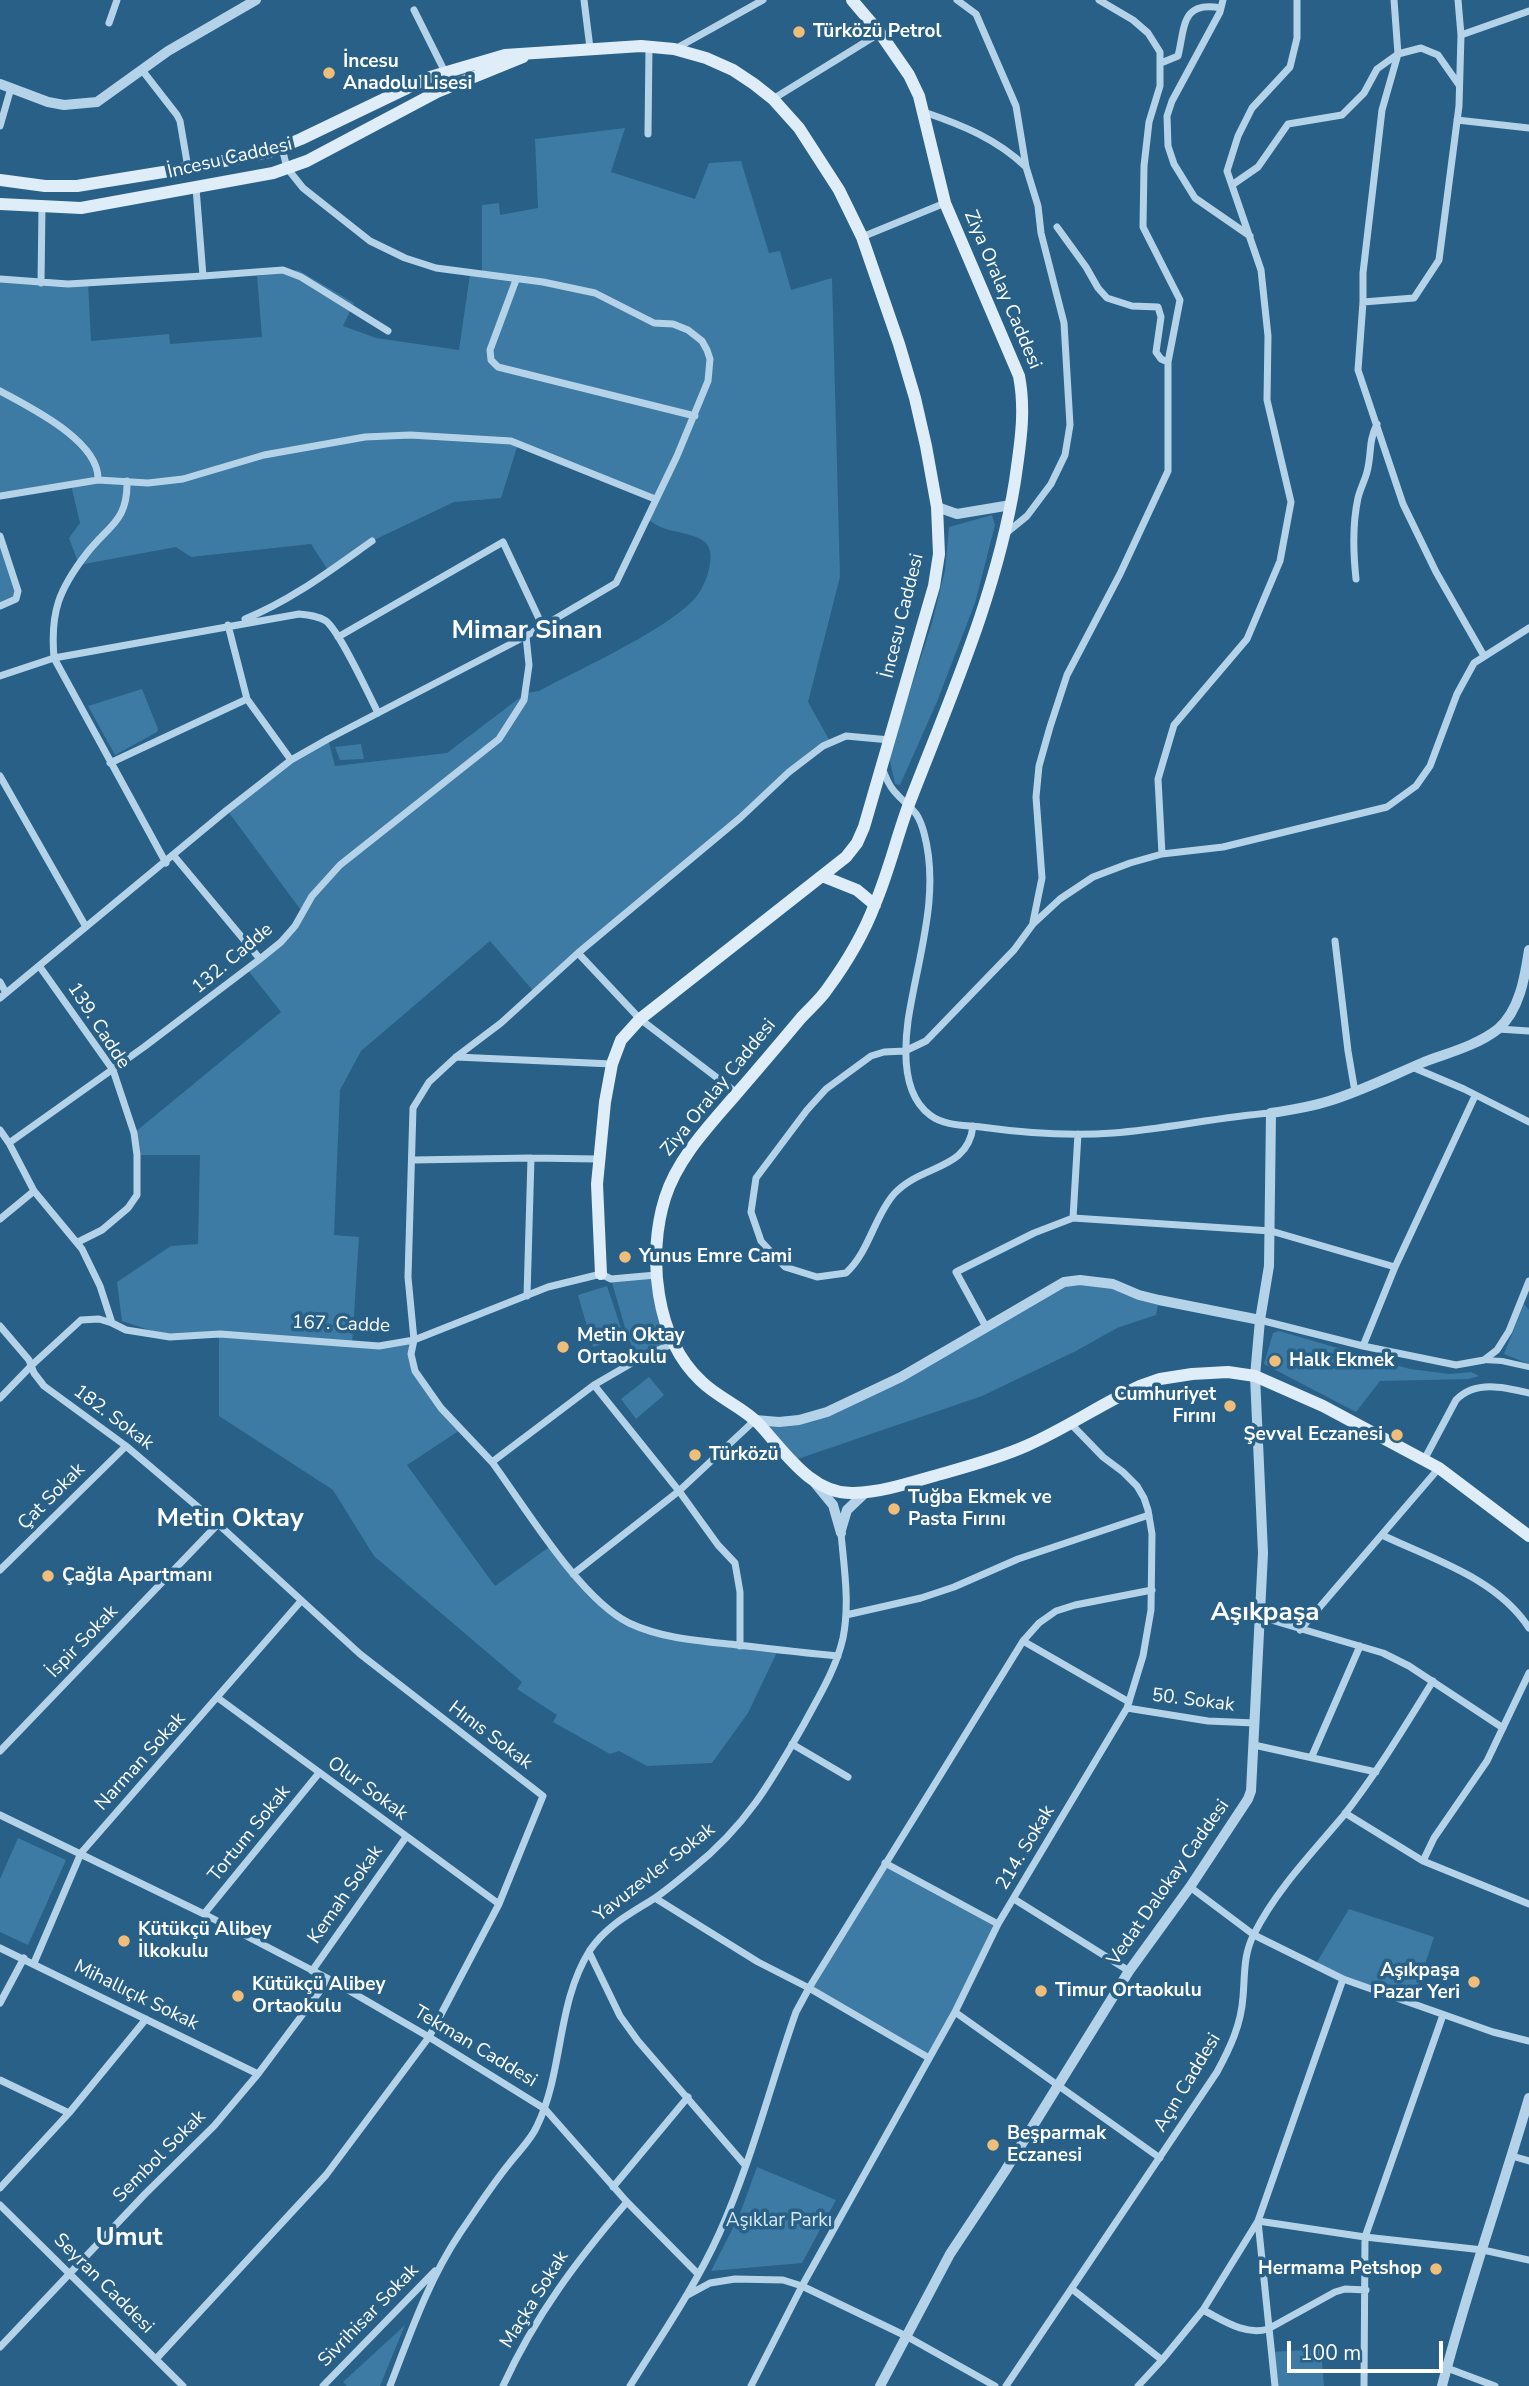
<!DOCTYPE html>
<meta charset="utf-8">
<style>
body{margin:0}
#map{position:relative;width:1529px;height:2386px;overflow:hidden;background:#286087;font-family:"Nunito Sans",sans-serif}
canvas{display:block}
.scale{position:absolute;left:1287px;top:2341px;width:156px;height:32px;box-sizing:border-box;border:4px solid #fff;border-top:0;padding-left:9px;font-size:21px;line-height:24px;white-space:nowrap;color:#fff;-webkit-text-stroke:5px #286087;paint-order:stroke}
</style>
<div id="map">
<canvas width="1529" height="2386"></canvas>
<div class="scale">100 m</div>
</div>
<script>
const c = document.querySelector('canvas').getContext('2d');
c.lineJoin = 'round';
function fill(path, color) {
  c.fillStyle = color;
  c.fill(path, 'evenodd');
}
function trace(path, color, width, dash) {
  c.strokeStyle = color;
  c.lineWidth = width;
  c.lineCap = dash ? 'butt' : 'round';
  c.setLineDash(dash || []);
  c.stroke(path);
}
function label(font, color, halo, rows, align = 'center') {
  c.font = font + ' "Nunito Sans",sans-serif';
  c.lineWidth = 7;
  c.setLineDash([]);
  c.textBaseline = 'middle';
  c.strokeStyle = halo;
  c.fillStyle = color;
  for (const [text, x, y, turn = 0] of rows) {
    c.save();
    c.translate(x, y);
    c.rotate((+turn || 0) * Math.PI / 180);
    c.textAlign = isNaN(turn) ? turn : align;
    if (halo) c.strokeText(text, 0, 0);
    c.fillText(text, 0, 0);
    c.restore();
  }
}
fill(new Path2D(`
 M625,128L611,172L695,199L709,163L741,161L769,253L780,251L791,290L832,278L840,577L808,702L831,743L823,746L535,993L490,941L361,1051L340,1090L334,1235L359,1237L352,1345L379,1346L414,1340L411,1354L415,1371L460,1430L407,1465L495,1586L552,1545L573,1574L627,1622L657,1634L778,1650L748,1713L712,1763L647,1766L619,1751L610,1754L553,1722L557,1715L517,1689L522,1682L374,1556L333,1490L219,1416V1334L170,1337L122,1321L117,1282L171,1246L198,1244L200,1155H137L134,1133L281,1012L247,969L281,942L303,913L227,810L291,760L328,739L335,766L447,753L526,693L539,691C576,671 678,625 699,593C704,585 709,573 710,563C711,557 711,549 706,543C697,534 678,533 666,529C659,527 653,523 647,519L654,500L518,444L501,498L454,502L372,541L329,572L311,544L191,557L176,547L79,565L69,538L80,523L71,485L0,496V279L88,282L91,341L169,334L170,344L262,337L257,276L298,270L354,303L343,326L376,338L459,350L470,274L482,275V205L499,203L500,215L538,208L535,139Z
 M992,515L995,525L975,603L936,704L900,785L895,784L889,756L932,623L945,570L949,527Z
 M0,536L17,595L0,606Z
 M142,689L158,729L157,732L115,755L88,706Z
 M361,744L364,759L340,760L335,747Z
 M656,1275L674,1342L637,1360L626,1331L611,1279Z
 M1080,1280L1159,1300L1156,1315L1117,1328L1076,1351L982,1396L792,1461L755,1420L827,1412L1048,1291Z
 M607,1286L624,1337L593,1347L578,1295Z
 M1524,1304L1529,1310V1364L1504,1354Z
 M1279,1331L1410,1369L1450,1374L1471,1372L1479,1376L1469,1379L1380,1381L1356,1412L1264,1364L1273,1333Z
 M649,1377L664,1395L636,1419L621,1399Z
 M18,1838L66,1860L28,1945L0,1932V1879Z
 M885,1863L998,1924L929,2058L809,1988Z
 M1349,1909L1434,1937L1412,2004L1315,1965Z
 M757,2167L836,2200L802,2263L711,2271L739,2216Z
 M405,2325L380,2386H347L343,2382Z
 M1321,2349L1324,2386H1275L1271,2352Z`), '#3d7aa4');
trace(new Path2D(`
 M1484,1360L1502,1361L1529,1367`), '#b4d3e8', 6);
trace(new Path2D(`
 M584,0L590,48
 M957,0L976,14L1016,106L1026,167L1038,206L1041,233L1064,323L1070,425L1065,455L1051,484L1027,516L1005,534
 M1223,0L1220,12L1172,101L1167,116L1168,146L1174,164L1195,198L1250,236
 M1458,0L1461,35L1459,106L1439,260L1414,298L1363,302L1358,370L1403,504L1436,572L1484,656
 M414,10L452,86
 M109,23L117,0
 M1461,35L1529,11
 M675,49L763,0
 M1161,63L1178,56C1185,28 1181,0 1221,8
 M142,70L177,115L180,121L188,168
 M773,99L880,33
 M924,112C962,125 997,139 1026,167
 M1457,120L1529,128
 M0,126L11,88
 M648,134L649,47
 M1232,185L1258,167L1288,124L1342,115L1364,93L1377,69L1398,54L1421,48L1438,55L1459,85
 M1057,227L1086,267L1098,288L1107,298L1132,306L1158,307L1161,317L1156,352L1161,359L1168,362
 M862,237L945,203
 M203,276L283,270L301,277L388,331
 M0,279L68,284L203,276L196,188
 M516,280L490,350L491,360L498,367L695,416
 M41,283L42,207
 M1363,302V273L1382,110L1398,54L1394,0
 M0,391C29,407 100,441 98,480
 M127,481C128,521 109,525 87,553C59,589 50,612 54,658L166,863
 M0,496L98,480L148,483L183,479L264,455L365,437L410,435L511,441L655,499
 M0,536L18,591L16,599L0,606
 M1356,579C1353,551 1352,525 1358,498C1360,489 1365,480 1367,472C1372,453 1368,442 1377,424
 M245,619C292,600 331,570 372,541
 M228,625L247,699L291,760
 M338,637L503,542L542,625
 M0,676L54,658L299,614C309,615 318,616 326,621C340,632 368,693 378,713
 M110,763L247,699
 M882,767C885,776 888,784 894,791C909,809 917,807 924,833C941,895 917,960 908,1021C904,1051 903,1095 930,1115C944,1126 965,1125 981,1127C1024,1133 1070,1136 1113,1133C1166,1129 1218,1117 1271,1113
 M0,776L86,927
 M1162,854L1158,779L1174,725L1247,639L1280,561L1291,502L1267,400L1268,336L1261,270L1227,171L1238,136L1252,108L1290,67L1297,38V0
 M174,856L260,959
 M1033,922L1042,878L1036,797L1039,766L1050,727L1067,675L1120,574L1168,471V362L1180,300L1143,227L1144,166L1149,122L1160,86V52L1148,33L1133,20L1099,0
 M1335,941L1348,1051L1355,1092
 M578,953L640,1019L737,1093
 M40,967L113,1070L134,1133L137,1155V1195L128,1208L102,1230L78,1242
 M0,982L6,993
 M0,998L227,810L291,760L328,739L526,636L616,583L677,456L708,381L710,359L707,350L702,341L688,330L673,324L654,323L595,293L543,282L436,268L405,258L370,241L303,188L287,168L282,148
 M1498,1029L1529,1031
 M456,1057L612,1064
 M1412,1067L1464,1089L1529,1122
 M973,1126C968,1171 921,1164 894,1194C874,1217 869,1252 846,1273L817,1277L785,1267L761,1241L751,1212L756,1178L807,1110L826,1089L871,1056L884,1052L905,1051L926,1041L1014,950L1033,924L1060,899L1093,877L1130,863L1162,854L1223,847L1387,807L1416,786L1430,766L1457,694L1474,663L1529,628
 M0,1130L9,1143L34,1191L82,1249L100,1286L112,1323
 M9,1143L144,1047L260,959L281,942L295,926L312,896L340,865L499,739L524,700L529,665L526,636
 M413,1160L531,1158
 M1073,1218L1078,1134
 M0,1219L34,1191
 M527,1296L531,1158L598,1159
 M1260,1320L1363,1346L1456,1365L1484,1360L1497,1350L1509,1331L1529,1281
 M0,1326L29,1360L34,1373L44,1386L126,1446L218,1524L360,1654L543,1796L499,1904L429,2037L326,2175L156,2359
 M986,1327L956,1272L1034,1233L1073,1218L1271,1231L1395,1267
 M674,1343L637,1360L594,1385L492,1462C525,1507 580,1599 629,1623C663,1639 701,1641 738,1645C771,1649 805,1653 838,1656
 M1363,1346L1395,1267L1475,1096
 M594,1385L679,1491L718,1545L735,1563L740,1592V1646
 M0,1398L32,1365L81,1320L99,1319L112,1323L126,1330L170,1337L220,1334L379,1346L414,1340L548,1287L601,1274L611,1279L656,1275
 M1424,1460L1456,1400C1475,1380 1504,1387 1529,1393
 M492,1462L441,1408L415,1371L411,1354L414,1340L408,1277L413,1108L429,1082L456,1057L501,1023L578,953L740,818L789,772L823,746L846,736L890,740
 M1382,1535C1432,1559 1497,1578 1529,1628
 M0,1570L126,1446
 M573,1574L679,1491L755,1420
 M846,1615L921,1598L954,1587L1018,1559L1149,1515
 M1261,1617L1383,1653L1409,1666L1503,1728
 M1300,1630L1439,1468
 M1023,1641L1129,1702
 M218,1698L499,1904
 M1127,1708L1208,1721L1255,1723
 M792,1744L848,1777
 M1254,1745L1376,1772
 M0,1751L218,1524
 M1312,1756L1360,1646
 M1345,1813L1423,1861L1529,1904
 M0,1815L204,1914L329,1979L429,2037L545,2109L627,2202L698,2274
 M1423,1861L1434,1838L1487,1761L1529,1673
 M885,1863L998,1924
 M1190,1887L1254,1935L1343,1979L1493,2032L1529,2041
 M655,1898L758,1962L809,1988L929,2058
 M1014,1899L1129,1971
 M204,1914L319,1773
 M0,1948L258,2074
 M589,1952L620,2016L638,2041L745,2165
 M34,1963L81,1853L301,1601
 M312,1971L406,1837
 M0,2003L24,1958
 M955,2012L1160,2158
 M0,2080L69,2113
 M1512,2156L1529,2161
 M613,2187L688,2097
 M0,2188L69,2113L146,2019
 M0,2205L183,2386
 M1072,2289L1162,2360
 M686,2296L710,2283L735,2279L783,2280L802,2286L906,2336L995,2386
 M1203,2310C1223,2320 1245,2336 1268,2329L1335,2292L1345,2289L1366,2290
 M0,2347L145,2194L214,2126L258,2074L329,1979
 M1447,2368L1495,2386
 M323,2386L435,2271
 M390,2386C410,2334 429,2279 460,2233C476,2210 491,2186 509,2164C518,2152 531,2140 537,2126C564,2070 556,2004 590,1950C607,1925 630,1914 655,1898C668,1889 680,1879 692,1869C746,1826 771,1782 804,1724C819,1696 836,1669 843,1638C850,1603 844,1568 841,1533
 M503,2386C535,2316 577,2260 627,2202
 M630,2386C661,2336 695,2287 719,2234C751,2163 770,2086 796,2012L809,1988L1023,1641L1039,1623L1056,1611L1075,1605L1152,1590
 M751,2386L802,2286L955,2012L998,1924L1127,1708L1143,1656L1151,1610L1152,1534L1148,1510L1144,1498L1137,1486L1123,1472L1103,1457L1070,1423
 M1006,2386L1217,2072C1230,2048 1241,2025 1243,1997C1245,1975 1243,1955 1254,1934C1276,1890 1312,1853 1344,1815C1377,1773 1405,1726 1433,1681
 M1138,2386L1162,2360L1203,2310L1258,2221L1365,2237L1483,2250L1529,2260
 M1275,2386L1258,2221L1343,1979
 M1364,2386L1365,2237L1443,2015`), '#b4d3e8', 7);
trace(new Path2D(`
 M0,84L48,102L64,105L97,102L168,51L256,0
 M937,507L957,514L1011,505
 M755,1420L779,1422L799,1420L827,1412L901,1377L1064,1282L1080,1280L1113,1284L1139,1295L1159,1300L1260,1320
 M815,1483L833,1505L841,1533
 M841,1530L847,1510L866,1492
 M880,2386L950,2254L1005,2171L1129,1971L1190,1887L1248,1799L1251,1791L1263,1553L1255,1376L1260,1320L1269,1266L1271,1113C1291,1110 1310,1107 1329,1101C1362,1091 1393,1075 1424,1062C1448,1053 1478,1045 1498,1029C1520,1010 1525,976 1529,950
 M1442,2386C1467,2289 1501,2194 1529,2098`), '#b4d3e8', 10);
trace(new Path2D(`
 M852,0L880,33L909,75L919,96L945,203L1019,376C1026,412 1020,445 1015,481C997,593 950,698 909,804C897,836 889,871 875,904C864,933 847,962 828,988C821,999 810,1008 801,1018C780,1043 759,1068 738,1092C710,1125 678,1157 665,1198C647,1255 655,1338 701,1381C718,1398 743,1407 759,1424C785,1452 812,1495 854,1493C884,1492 912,1482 941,1474C969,1466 999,1458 1026,1446C1065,1429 1101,1404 1140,1386L1160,1379L1192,1374L1228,1372L1255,1376L1323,1406L1439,1468L1529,1536
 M0,180L45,186H77L188,168L269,152L301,139L430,77L505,55L641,46L674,49L706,58L733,70L754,84L773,99L799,128L839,190L862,237L899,344L915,398L926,446L937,507L939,554L934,586L864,827L857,843L846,857L640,1019L621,1040L612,1064L605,1102L597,1184L601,1274
 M0,204L81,208L273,173L307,161L437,92L523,57
 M822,876L857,890L875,905`), '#deedf7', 12);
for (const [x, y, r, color] of [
 [799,32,7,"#f0bd7a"],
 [329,73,7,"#f0bd7a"],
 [625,1257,7,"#f0bd7a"],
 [563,1347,7,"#f0bd7a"],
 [1275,1361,7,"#f0bd7a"],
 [1230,1406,7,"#f0bd7a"],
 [1397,1435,7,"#f0bd7a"],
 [695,1455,7,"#f0bd7a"],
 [894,1509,7,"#f0bd7a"],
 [48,1576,7,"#f0bd7a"],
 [124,1941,7,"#f0bd7a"],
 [1474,1982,7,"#f0bd7a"],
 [1041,1991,7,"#f0bd7a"],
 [238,1996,7,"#f0bd7a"],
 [993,2145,7,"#f0bd7a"],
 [1436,2269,7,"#f0bd7a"]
]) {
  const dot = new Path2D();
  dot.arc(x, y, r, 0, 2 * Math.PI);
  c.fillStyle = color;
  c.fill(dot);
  trace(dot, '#286087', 2.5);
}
label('bold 19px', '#fff', '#286087', [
 ["Türközü Petrol",813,32],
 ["İncesu",343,62],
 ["Anadolu Lisesi",343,84],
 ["Yunus Emre Cami",639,1257],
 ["Metin Oktay",577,1336],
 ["Ortaokulu",577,1358],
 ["Halk Ekmek",1289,1361],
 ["Cumhuriyet",1216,1395,"right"],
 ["Fırını",1216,1417,"right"],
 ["Şevval Eczanesi",1383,1435,"right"],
 ["Türközü",709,1455],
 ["Tuğba Ekmek ve",908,1498],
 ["Pasta Fırını",908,1520],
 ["Çağla Apartmanı",62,1576],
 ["Kütükçü Alibey",138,1930],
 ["İlkokulu",138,1952],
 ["Aşıkpaşa",1460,1971,"right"],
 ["Pazar Yeri",1460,1993,"right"],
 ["Kütükçü Alibey",252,1985],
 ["Ortaokulu",252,2007],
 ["Timur Ortaokulu",1055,1991],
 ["Beşparmak",1007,2134],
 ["Eczanesi",1007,2156],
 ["Hermama Petshop",1422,2269,"right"]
], 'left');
label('19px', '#fff', '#286087', [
 ["İncesu Caddesi",230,159,-13],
 ["Ziya Oralay Caddesi",1002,290,67],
 ["İncesu Caddesi",903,616,-76],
 ["132. Cadde",233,959,-40],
 ["139. Cadde",98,1026,57],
 ["Ziya Oralay Caddesi",719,1088,-51],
 ["167. Cadde",341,1325,2],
 ["182. Sokak",113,1418,37],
 ["Çat Sokak",52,1497,-45],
 ["İspir Sokak",83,1642,-46],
 ["50. Sokak",1193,1701,7],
 ["Hınıs Sokak",490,1736,37],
 ["Narman Sokak",141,1762,-48],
 ["Olur Sokak",367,1789,36],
 ["Tortum Sokak",250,1834,-51],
 ["214. Sokak",1026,1848,-59],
 ["Yavuzevler Sokak",655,1873,-38],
 ["Vedat Dalokay Caddesi",1169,1883,-55],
 ["Kemah Sokak",346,1895,-55],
 ["Mihallıçık Sokak",136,1996,26],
 ["Tekman Caddesi",475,2047,31],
 ["Açın Caddesi",1188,2083,-59],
 ["Sembol Sokak",160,2157,-45],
 ["Seyran Caddesi",103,2284,45],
 ["Maçka Sokak",535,2300,-58],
 ["Sivrihisar Sokak",369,2316,-46]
]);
label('19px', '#d8eaf7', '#286087', [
 ["Aşıklar Parkı",779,2221]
]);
label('bold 26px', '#fff', '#286087', [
 ["Mimar Sinan",527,632],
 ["Metin Oktay",230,1520],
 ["Aşıkpaşa",1265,1614],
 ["Umut",129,2239]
]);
</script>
